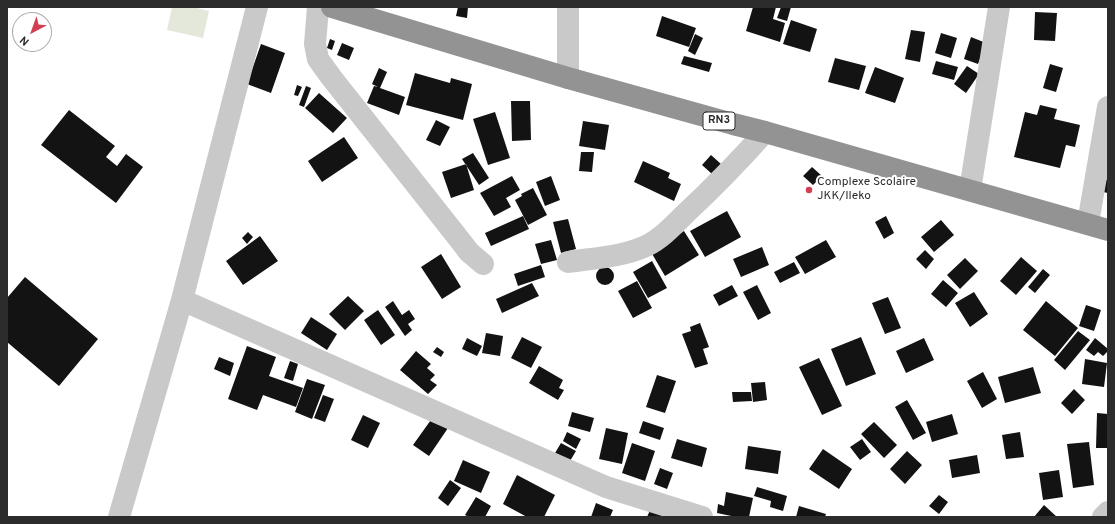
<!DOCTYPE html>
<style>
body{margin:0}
#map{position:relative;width:1115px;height:524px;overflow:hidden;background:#fff;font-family:Overpass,sans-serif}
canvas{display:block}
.frame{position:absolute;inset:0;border:8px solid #2c2c2c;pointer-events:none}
.north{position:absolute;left:12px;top:12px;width:40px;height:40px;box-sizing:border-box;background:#fff;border:1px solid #ababab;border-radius:50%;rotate:221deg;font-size:11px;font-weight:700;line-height:16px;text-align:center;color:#2c2c2c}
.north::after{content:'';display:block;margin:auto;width:14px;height:18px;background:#d14052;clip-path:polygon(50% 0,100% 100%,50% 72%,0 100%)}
</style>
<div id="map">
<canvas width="1115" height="524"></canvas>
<div class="frame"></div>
<div class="north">N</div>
</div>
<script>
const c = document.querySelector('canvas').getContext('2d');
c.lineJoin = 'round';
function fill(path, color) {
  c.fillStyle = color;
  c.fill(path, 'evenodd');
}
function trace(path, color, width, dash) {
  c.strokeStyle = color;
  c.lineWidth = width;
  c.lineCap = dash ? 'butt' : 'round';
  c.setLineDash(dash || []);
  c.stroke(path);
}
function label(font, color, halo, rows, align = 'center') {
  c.font = font + ' Overpass,sans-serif';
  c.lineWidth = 4;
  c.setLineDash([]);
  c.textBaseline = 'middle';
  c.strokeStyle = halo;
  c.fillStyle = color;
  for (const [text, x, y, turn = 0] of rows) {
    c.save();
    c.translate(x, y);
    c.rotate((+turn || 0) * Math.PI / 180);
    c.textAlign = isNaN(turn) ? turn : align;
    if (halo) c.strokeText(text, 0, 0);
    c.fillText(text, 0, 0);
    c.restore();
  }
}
fill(new Path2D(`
 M172,7H193L209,11L203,38L167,30Z`), '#e3e8db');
fill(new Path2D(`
 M458,7H468L467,18L456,16Z
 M753,7H776L773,19L785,23L780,42L746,31Z
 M781,7H791L787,21L777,18Z
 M1035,12L1057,13L1055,41L1034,40Z
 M662,16L696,28L689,47L656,36Z
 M791,20L817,29L810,52L783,44Z
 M911,30L925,32L920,62L905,59Z
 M941,33L957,38L951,58L935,53Z
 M695,34L703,38L695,55L688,51Z
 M971,37L986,43L978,64L964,59Z
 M330,39L335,41L332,50L327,48Z
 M342,43L354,48L349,60L337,55Z
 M261,44L285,53L271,93L247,84Z
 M684,56L712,63L709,72L681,64Z
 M835,58L866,66L859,90L828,82Z
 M936,61L958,67L954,80L932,74Z
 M1050,64L1063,68L1056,92L1043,88Z
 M967,66L979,74L966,93L954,84Z
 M875,67L904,78L895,103L865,93Z
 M379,68L387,72L380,88L405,97L399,115L367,103L374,86L378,87L372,84Z
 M415,73L450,83L451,78L472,84L463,120L406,105Z
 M297,85L302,87L298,96L294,95Z
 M306,86L311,88L304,107L299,105Z
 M319,93L347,118L333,133L305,108Z
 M511,101H530L531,140L512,141Z
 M1040,105L1057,109L1054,119L1080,125L1075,147L1066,145L1060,168L1014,157L1025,112L1037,115Z
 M69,110L115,146L106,157L117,166L126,154L143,167L116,203L41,145Z
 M495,112L510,158L488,165L473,119Z
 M436,120L450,127L440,146L426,140Z
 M583,121L609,125L605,150L579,146Z
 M344,137L358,158L322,182L308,161Z
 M581,152H594L592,172L579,171Z
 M473,153L489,178L479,185L462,159Z
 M711,155L721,164L712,174L702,165Z
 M643,161L670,173L668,178L681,184L674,201L634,182Z
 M466,164L474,190L451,198L442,172Z
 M812,167L822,176L813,185L803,176Z
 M512,176L520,190L506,198L511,207L494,216L480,193Z
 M551,176L560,200L545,206L536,182Z
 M1105,179L1108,180V193L1103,192Z
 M533,188L547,215L528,225L515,200L522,196L521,194Z
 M727,211L741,237L705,257L690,231Z
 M523,216L529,229L491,246L485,233Z
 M886,216L894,233L884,239L875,222Z
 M568,219L576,249L561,253L553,222Z
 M941,220L954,235L934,252L921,237Z
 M684,231L699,255L665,276L651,252Z
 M248,232L253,237L247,244L242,238Z
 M260,236L278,261L243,285L226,261Z
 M551,240L557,260L541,264L535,244Z
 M826,240L836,257L805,274L795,257Z
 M762,247L769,265L741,277L733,259Z
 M925,250L934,259L926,269L916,259Z
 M441,254L461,287L442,299L421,267Z
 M1021,257L1037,271L1016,295L1000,281Z
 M965,258L978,271L960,289L947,275Z
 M652,261L667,288L648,298L633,272Z
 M794,262L800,273L780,283L774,272Z
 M541,265L545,277L518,286L514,274Z
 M596 276a9 9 0 1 1 18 0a9 9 0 1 1-18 0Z
 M1043,269L1050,275L1035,293L1028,287Z
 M25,277L98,339L59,386L7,342V298Z
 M943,280L958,293L946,307L931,294Z
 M637,281L652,308L633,318L618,291Z
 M532,283L539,296L502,313L496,299Z
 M732,285L738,296L719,306L713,295Z
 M757,285L771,313L758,320L743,292Z
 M974,292L988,314L970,327L955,303Z
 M348,296L364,311L345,330L329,314Z
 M888,297L901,328L885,334L872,303Z
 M393,301L402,315L409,310L415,319L408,324L412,330L405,336L385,307Z
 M1046,301L1078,328L1055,356L1023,330Z
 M1086,305L1101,310L1094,331L1079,326Z
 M378,310L395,335L381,345L364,320Z
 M311,317L337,334L327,350L301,333Z
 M700,323L709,347L703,349L708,364L695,368L682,334L691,331L690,327Z
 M1078,331L1090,340L1065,370L1054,360Z
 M486,333L503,336L500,356L482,353Z
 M522,337L542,347L531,368L511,358Z
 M861,337L876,374L846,386L831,349Z
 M467,338L482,346L477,356L462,349Z
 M924,338L934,360L906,373L896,351Z
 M1095,338L1108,349V351L1103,356L1098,352L1094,356L1086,350Z
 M247,346L276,357L269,376L303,388L296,407L263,395L257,410L228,399Z
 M437,347L444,352L441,357L433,352Z
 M416,351L431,364L427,368L435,375L430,380L437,385L428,394L400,370Z
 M219,357L234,363L230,376L214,369Z
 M819,358L842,406L822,415L799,367Z
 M1085,359L1107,363L1104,387L1082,384Z
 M290,361L298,364L293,381L284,378Z
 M539,366L563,380L559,388L564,390L558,400L529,383Z
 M1033,367L1041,393L1005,403L998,377Z
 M983,372L997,399L982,408L967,381Z
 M657,375L676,381L665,413L646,407Z
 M307,379L325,385L312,419L295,412Z
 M765,382L767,400L753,402L751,383Z
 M1074,389L1085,400L1072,414L1061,403Z
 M732,392H751L752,401L733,402Z
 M323,395L334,399L325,422L314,418Z
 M907,400L926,433L913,440L895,407Z
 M572,412L594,418L590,432L568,426Z
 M1097,413L1108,414V448H1096Z
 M952,414L958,434L932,442L926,422Z
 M363,415L380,423L368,448L351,440Z
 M433,417L448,428L429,456L413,445Z
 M643,421L664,428L660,440L639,433Z
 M874,422L897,445L884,458L861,434Z
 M606,428L628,433L622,464L599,459Z
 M567,432L581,439L576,449L563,441Z
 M1020,432L1024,457L1006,459L1002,435Z
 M677,439L707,448L702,467L671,458Z
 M862,439L871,452L860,460L850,447Z
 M1089,442L1094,485L1073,488L1067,444Z
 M561,443L576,451L570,461L555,453Z
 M632,443L655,451L645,481L622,473Z
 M748,446L781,451L778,474L745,469Z
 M823,449L852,469L839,489L809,469Z
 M907,451L922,465L905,484L890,469Z
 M977,455L980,473L952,478L949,460Z
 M463,460L490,472L481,493L454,481Z
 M660,468L673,473L667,489L654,484Z
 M1059,470L1063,497L1043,500L1039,473Z
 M517,475L555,495L544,517H527L503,504Z
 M450,480L461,488L448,506L438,498Z
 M757,487L787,496L783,511L770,507L771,501L754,496Z
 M726,492L753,498L749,517H736L717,513L718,504L724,506Z
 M939,495L948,502L939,514L929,506Z
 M476,497L491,506L485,517H469L465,515Z
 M596,503L613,510L610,517H591Z
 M1044,505L1057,517H1034Z
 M799,506L826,514L825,517H796Z
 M651,508L674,517H647Z`), '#131313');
trace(new Path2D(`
 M318,7L315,44L318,59L331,77L459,239L469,252L483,264
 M568,78V7
 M970,190L999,7
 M1088,223L1108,107
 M568,262C594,258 622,257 646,246C661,239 674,225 686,213C714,187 740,160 765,132
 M182,300L606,487L702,517
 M119,517L182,300L257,7
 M1103,517L1108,512`), '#c9c9c9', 22);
trace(new Path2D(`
 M332,7L568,78L733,124L765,132L1108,230`), '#939393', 22);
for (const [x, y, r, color] of [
 [809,190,4,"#d14052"]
]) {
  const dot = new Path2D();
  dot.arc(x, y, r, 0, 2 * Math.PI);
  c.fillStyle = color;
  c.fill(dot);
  trace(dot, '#fff', 1.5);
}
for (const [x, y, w] of [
 [719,121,32]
]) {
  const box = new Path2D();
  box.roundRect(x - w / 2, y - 9, w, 18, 3);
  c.fillStyle = '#fff';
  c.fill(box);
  trace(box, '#2c2c2c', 1);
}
label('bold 11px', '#2c2c2c', null, [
 ["RN3",719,121]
]);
label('12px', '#2c2c2c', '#fff', [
 ["Complexe Scolaire",817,183],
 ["JKK/Ileko",817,197]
], 'left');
</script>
